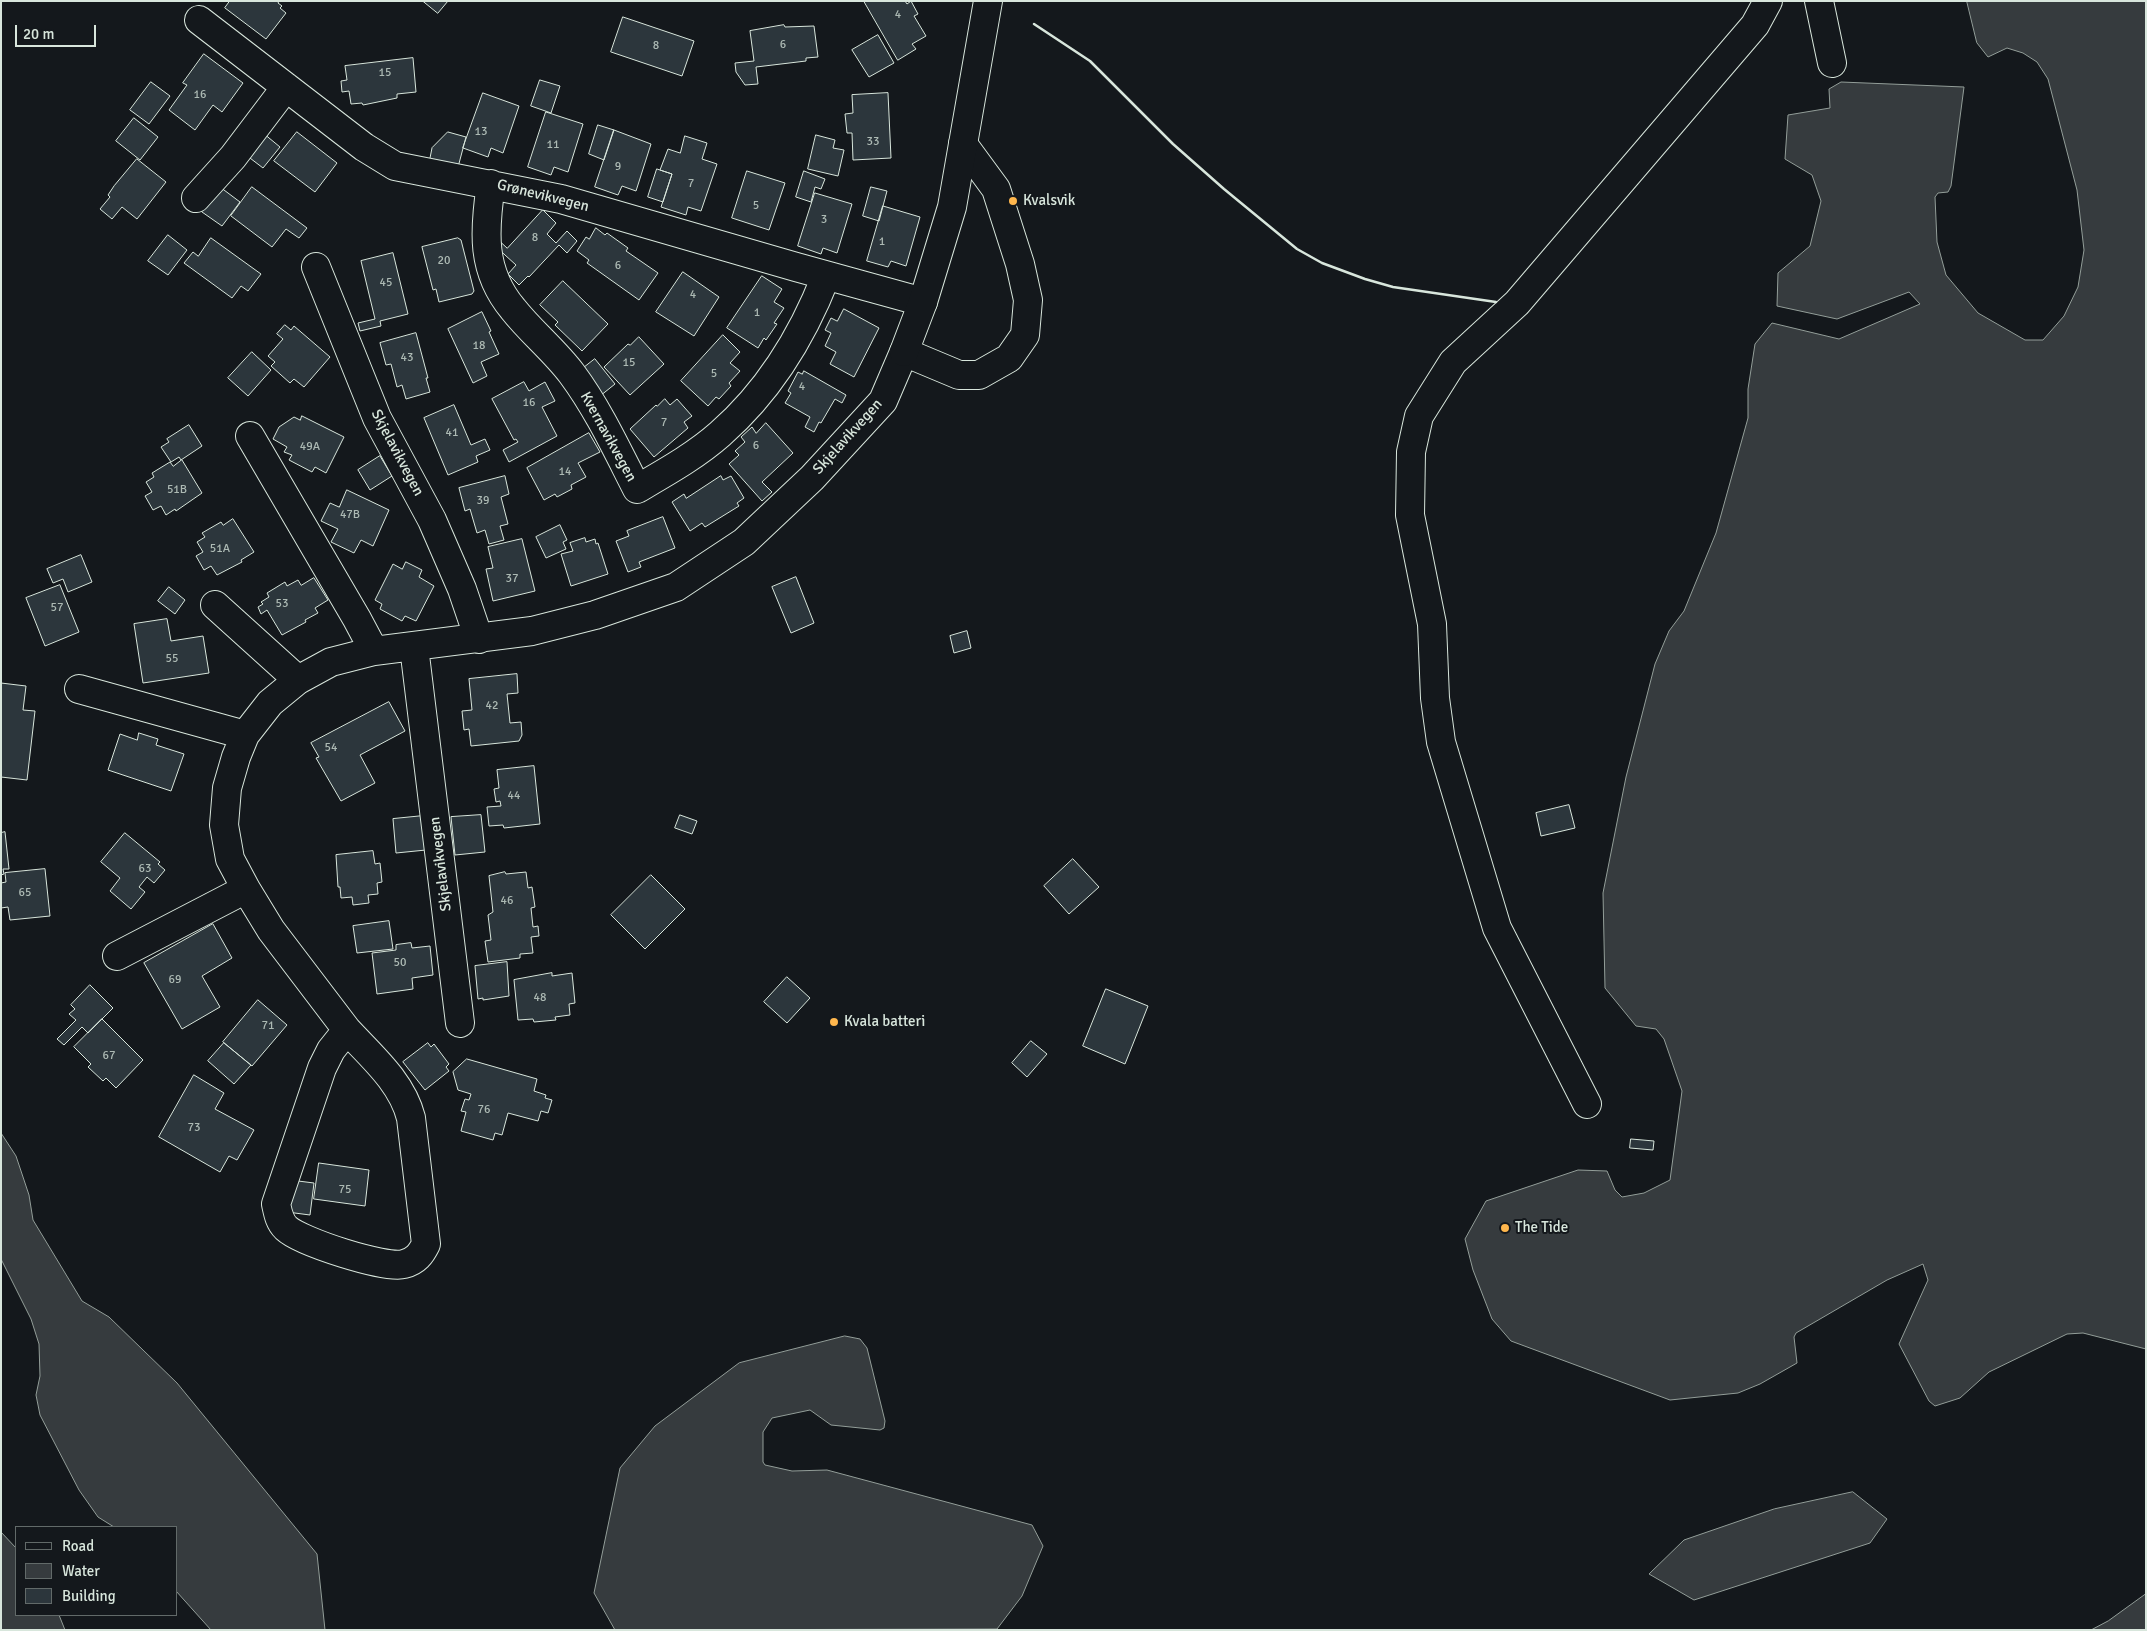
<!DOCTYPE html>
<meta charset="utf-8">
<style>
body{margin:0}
#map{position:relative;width:2147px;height:1631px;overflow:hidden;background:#14181c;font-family:Signika,sans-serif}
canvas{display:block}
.frame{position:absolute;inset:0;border:2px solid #d8e6dc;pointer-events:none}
.legend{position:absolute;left:15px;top:1526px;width:162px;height:90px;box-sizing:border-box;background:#14181c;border:1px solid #626a69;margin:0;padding:6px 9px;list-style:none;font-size:15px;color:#d8e6dc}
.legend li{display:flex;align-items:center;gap:10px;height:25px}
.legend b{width:25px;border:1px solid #626a69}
.scale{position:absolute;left:15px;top:25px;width:81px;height:22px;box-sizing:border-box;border:2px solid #d8e6dc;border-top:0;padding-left:6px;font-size:15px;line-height:18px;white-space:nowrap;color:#d8e6dc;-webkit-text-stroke:4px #14181c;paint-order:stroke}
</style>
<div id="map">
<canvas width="2147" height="1631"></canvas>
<div class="frame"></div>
<ul class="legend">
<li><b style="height:6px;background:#14181c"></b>Road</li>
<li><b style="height:14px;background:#363b3e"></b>Water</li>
<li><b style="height:14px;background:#2c363c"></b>Building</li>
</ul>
<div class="scale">20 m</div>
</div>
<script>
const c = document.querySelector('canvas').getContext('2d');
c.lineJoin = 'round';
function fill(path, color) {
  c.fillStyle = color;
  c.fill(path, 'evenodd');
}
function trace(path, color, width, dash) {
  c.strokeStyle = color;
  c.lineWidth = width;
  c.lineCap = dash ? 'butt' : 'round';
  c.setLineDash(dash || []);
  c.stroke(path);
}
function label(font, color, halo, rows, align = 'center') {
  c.font = font + ' Signika,sans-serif';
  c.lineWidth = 4;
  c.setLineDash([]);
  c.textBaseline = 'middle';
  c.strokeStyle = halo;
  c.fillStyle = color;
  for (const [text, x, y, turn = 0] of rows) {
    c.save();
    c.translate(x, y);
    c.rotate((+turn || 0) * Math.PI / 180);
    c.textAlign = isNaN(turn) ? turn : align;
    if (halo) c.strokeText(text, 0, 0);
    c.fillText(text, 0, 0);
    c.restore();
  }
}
const water = new Path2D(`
 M1967,1H2146V1349L2083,1333L2067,1334L1989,1372L1960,1398L1935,1406L1929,1401L1899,1344L1928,1280L1923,1264L1887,1280L1796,1333L1794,1337L1797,1363L1760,1384L1738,1393L1670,1400L1511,1341L1492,1319L1473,1270L1465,1239L1486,1201L1578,1170L1607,1171L1615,1190L1622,1197L1644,1193L1670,1180L1682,1091L1664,1039L1656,1029L1636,1026L1605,988L1603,893L1626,777L1655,664L1669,631L1684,611L1716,533L1748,418V389L1755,344L1772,323L1839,339L1920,304L1909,292L1837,319L1777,306L1778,273L1810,246L1821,201L1812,175L1785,159L1788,115L1830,108L1829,89L1841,82L1964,87L1951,186L1948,192L1938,193L1935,197L1937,242L1946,275L1978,313L2025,340H2043L2064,316L2078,287L2084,250L2077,190L2048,79L2037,62L2023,53L2007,48L1988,57L1977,43Z
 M1,1133L16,1156L29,1195L33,1220L82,1301L109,1317L177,1383L317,1554L325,1630H211L176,1591V1527H114L98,1517L79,1490L40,1415L36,1395L40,1376L39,1344L31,1319L1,1259Z
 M845,1336L860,1339L867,1348L885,1421L884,1428L880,1430L831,1425L810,1410L772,1418L763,1432V1462L765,1465L792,1471L827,1470L1032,1525L1043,1546L1022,1596L997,1629L615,1630L594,1593L620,1468L655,1426L739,1363Z
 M1853,1492L1887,1519L1870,1543L1694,1600L1649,1574L1684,1540L1774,1509Z
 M1,1532L16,1548V1615H59L65,1630H1Z
 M2146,1594V1630H2091L2108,1621Z`);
fill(water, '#363b3e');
trace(water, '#939e99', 1);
const building = new Path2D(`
 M230,1H279L278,3L282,6L280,8L286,13L266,39L225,8Z
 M423,1H448L438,13Z
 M864,1H905L907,4L911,1L918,14L914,16L926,36L912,44L916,49L898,60Z
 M623,17L694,41L682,76L611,52Z
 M784,25L785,27L814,26L818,57L806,58V61L756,67L758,84L745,85L736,72L735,63L754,61L750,31Z
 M878,35L894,63L869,77L852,50Z
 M204,54L243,83L222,112L213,105L195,130L169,110L187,85L183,83Z
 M413,58L416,92L397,94V98L363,105L362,103L351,104L349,91L342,92L341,81L347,80L345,66Z
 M540,80L560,86L551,113L531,106Z
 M151,82L170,96L149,124L130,110Z
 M483,93L519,106L503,153L491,148L488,157L463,148Z
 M888,93L891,158L853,160L852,133H847L845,114L853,113L852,95Z
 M546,112L583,124L568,172L554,167L551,175L528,167Z
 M134,118L158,137L140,160L116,141Z
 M598,125L614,130L604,160L589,154Z
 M614,130L651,144L636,191L622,186L618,195L595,187Z
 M297,132L337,163L315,192L274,161Z
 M448,132L466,137L457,171L429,163L432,148Z
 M263,133L280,147L263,168L246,155Z
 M816,135L835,140L833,148L844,150L838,176L808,169Z
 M685,136L707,143L702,159L717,164L701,211L688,207L686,215L661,207L672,174L660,170L668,149L680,153Z
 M137,159L166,182L137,219L122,207L112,219L100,209L110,197L108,195L114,186Z
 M657,169L672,174L663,202L648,197Z
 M747,171L785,183L769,230L732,218Z
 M804,171L825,179L821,189L815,187L811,202L796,197Z
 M220,187L240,202L222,226L202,212Z
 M252,187L307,228L299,238L286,229L272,247L231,216Z
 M871,187L887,191L879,221L863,216Z
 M815,193L852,204L837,253L823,248L821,254L798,246Z
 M883,206L920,217L906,266L891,261L888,267L867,261Z
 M543,210L556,223L547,234L556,243L567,231L577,241L567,253L559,245L529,277L528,276L519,285L508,274L516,265L494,245V236L507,248Z
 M596,228L605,235L607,233L628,248L626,251L658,273L639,300L587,263L589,260L577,251L586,237L589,239Z
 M168,235L187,250L168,275L148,261Z
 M211,238L261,274L248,291L241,286L232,298L184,263L193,252L198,256Z
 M458,238L461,240L474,291L472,294L439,302L436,289L433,290L422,247Z
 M393,253L408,314L380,321L381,326L360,331L358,323L375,319L361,261Z
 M683,272L719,297L694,336L656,312Z
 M762,276L782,289L774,302L784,308L774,323L777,324L766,340L764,338L758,348L727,328Z
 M563,281L608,324L582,351L555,325L558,322L540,305Z
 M844,309L879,328L854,377L830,364L836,352L825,346L831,333L825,330L831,318L837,321Z
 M482,312L491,331L489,332L499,354L481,362L487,376L473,383L448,329Z
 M285,325L291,330L294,326L330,357L304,387L294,379L290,383L271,366L275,362L268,356L283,339L277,334Z
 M416,333L428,378H426L430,392L406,399L402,385L397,387L391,364L386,365L380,343Z
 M723,335L740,352L730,363L740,371L729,383L731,386L719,399L716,397L708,406L681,381Z
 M639,337L664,364L630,395L604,367L628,344L630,345Z
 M252,352L271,370L248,396L228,378Z
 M595,359L615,384L600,396L581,370Z
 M804,371L846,395L842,403L835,399L821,423L819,422L814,432L805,427L810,417L785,403L791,393L788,391L798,372L802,374Z
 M524,382L529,391L545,382L555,401L542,407L557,436L509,462L503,450L518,442L516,439L514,440L492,399Z
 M665,399L670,405L677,399L692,416L684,422L688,428L654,457L630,429L656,405L657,406Z
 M454,405L471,445L485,439L490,450L476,456L478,462L448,475L424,418Z
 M302,416L344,437L326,473L315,467L312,472L289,460L292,455L284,452L287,447L273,439L279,427L294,417L300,420Z
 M766,423L793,453L762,482L772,492L762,501L729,464L739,455L735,451L745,442L741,437L752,427L756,433Z
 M189,425L202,446L181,460L179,457L171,462L161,447L169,442L167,439Z
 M589,433L600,452L578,463L586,477L571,485L572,489L557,497L555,494L544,500L527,468Z
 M380,456L392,476L370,490L358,470Z
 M182,460L202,493L176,511L175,509L166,515L161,506L153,510L145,496L152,492L146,482L154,477L152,473L170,462L173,466Z
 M505,476L509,494L501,497L508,524L500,526L504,540L489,544L485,530L477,533L470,509L465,511L459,488Z
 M721,476L723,480L731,476L744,498L737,503L739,506L705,527L702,523L690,531L672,502L684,494L686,498Z
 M347,490L389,510L373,546L361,540L354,553L331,542L338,529L321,521L330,503L339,507Z
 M663,517L675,548L639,562L641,567L628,572L616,541L629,536L627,531Z
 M233,519L254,552L241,560L242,562L217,575L211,566L204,570L196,556L203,552L197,542L205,537L202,533L221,522L223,525Z
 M560,525L567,540L563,542L566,549L546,558L536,537Z
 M585,538L586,542L595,539L596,544L598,543L608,574L571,586L561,554L573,551L570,543Z
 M522,539L535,591L493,601L486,569L493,568L488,547Z
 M81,555L92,582L68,592L63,579L53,583L47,569Z
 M406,562L422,570L419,577L434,586L416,621L405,616L402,621L380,609L382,604L375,600L393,564L402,569Z
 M796,577L814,623L791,633L772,587Z
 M314,578L328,600L315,608L318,613L305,620L306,622L282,635L267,610L261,614L258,607L263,604L261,602L269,597L267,593L285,582L287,586L298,580L301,585Z
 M60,585L79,632L45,646L26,598Z
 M169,587L185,600L175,614L158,601Z
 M167,619L171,641L203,636L209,673L143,683L134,624Z
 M967,631L971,648L954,653L950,636Z
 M517,674L518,693L507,694L510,723L521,722L522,735L519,741L471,746L469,729L464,730L462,711L472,710L469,679Z
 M1,683L26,686L23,710L35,711L27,780L1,777Z
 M389,702L405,731L360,755L375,783L341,801L316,758L319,757L311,743Z
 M139,733L158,739L156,745L184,754L171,791L108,770L120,734L137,740Z
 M534,766L540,824L504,828L503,825L489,826L487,807L501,806L500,801L496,802L494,789L499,788L497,770Z
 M1569,805L1575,828L1541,836L1536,813Z
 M481,815L485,852L455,855L451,817Z
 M680,815L697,821L692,834L675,828Z
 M423,816L426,850L396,853L393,819Z
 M5,832L9,869H3L4,874L1,875V833Z
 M125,833L160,862L158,864L165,870L154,883L147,877L139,887L145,892L131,909L110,891L120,878L101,862Z
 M373,851L375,864L380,863L382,882L377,883L378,894L368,895L369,903L353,905L352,897L341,898L340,887H338L336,855Z
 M1073,859L1099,887L1069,914L1044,886Z
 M45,869L50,916L10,920L8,907L1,908V883L6,882L5,873Z
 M505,872L506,874L526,872L528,888L532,887L535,907L531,908L533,927L538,926L539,936L531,937L533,953L520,954V958L488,962L485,941L491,940L488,915L493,912L489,876Z
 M651,875L685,909L645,949L611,915Z
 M389,921L393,949L357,953L353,926Z
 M213,924L232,958L202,976L220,1007L182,1029L144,963Z
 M411,943L412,948L430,946L433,975L412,978L413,989L377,994L372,953L396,950V945Z
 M507,962L509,996L483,1000V998L478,999L475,966Z
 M552,973V976L572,973L575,1003L569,1004L570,1015L555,1017L556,1020L534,1022L533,1019L518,1020L514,980Z
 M787,977L810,998L787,1023L764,1002Z
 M90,985L113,1008L88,1033L82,1027L64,1045L57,1039L76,1020L69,1014L75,1009L71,1005Z
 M1106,989L1148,1006L1125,1064L1083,1046Z
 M258,1000L287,1025L252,1066L223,1042Z
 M102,1019L143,1060L116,1088L106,1078L103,1081L88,1067L91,1064L74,1047Z
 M1031,1041L1047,1054L1027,1077L1012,1063Z
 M224,1043L251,1065L234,1084L208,1061Z
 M428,1043L431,1047L434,1044L449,1064L446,1067L449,1071L425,1090L403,1062Z
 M467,1059L537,1079L534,1091L546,1095L545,1098L552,1100L548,1113L541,1111L538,1121L508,1113L502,1135L495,1133L493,1140L461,1131L466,1112L461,1111L465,1099L469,1100L471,1094L458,1090L453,1072Z
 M194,1075L224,1093L215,1109L254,1130L237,1160L229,1156L220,1172L159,1137Z
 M1631,1139L1654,1141L1653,1150L1630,1148Z
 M319,1163L369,1170L365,1206L314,1199Z
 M290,1180L314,1183L310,1215L287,1212Z`);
fill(building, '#2c363c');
trace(building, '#d8e6dc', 1);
const minor = new Path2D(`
 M1819,1L1832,63
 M199,20L364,147L395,166L561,199L796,267L923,302
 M491,184C484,231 481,271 513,309C531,332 554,350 572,374C598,409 617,450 637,489C666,472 695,456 720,434C768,392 803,335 826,276
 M196,198L233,157L286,87
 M316,267L377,418L432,520L462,589L479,639
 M250,436L357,619L374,651
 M215,605L298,680
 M414,647L460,1023
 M79,689L245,735
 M117,956L246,889
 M347,1030L271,930L246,889L230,859L224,825L227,788L236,757L245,735L270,703L298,680L331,662L374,651L532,631L595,615L676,587L744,542L812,478L883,401L904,352L959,375H979L1009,358L1025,335L1028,300L1020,264L996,189L963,144
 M347,1030C371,1056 402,1082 411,1118L426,1244C421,1254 416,1261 404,1264C385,1269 301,1242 286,1228C279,1221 278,1213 276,1204L322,1068L331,1050Z
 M1587,1104L1497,928L1441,742L1435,698L1432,624L1410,515L1411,452L1419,416L1453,362L1517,303L1755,25L1768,1`);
const major = new Path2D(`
 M904,352L923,302L952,207L988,1`);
trace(minor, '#d8e6dc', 30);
trace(major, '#d8e6dc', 30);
trace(minor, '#14181c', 28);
trace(major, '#14181c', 28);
trace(new Path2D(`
 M1034,24L1090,61L1173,144L1224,189L1297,249L1322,263L1365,279L1393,287L1496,302`), '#d8e6dc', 2.5);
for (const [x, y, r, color] of [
 [1013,201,5,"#ffb74d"],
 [834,1022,5,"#ffb74d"],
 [1505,1228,5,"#ffb74d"]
]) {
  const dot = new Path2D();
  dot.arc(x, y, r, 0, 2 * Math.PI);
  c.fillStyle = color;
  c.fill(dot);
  trace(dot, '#14181c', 2);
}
label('12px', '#adbab4', null, [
 ["4",898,15],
 ["6",783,45],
 ["8",656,46],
 ["15",385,73],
 ["16",200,95],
 ["13",481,132],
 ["33",873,142],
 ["11",553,145],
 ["9",618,167],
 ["7",691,184],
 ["5",756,206],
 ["3",824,220],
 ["8",535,238],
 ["1",882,242],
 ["20",444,261],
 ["6",618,266],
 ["45",386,283],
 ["4",693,295],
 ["1",757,313],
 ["18",479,346],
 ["43",407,358],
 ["15",629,363],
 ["5",714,374],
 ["4",802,387],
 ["16",529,403],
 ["7",664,423],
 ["41",452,433],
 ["6",756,446],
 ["49A",310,447],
 ["14",565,472],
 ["51B",177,490],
 ["39",483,501],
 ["47B",350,515],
 ["51A",220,549],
 ["37",512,579],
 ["53",282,604],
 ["57",57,608],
 ["55",172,659],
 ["42",492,706],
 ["54",331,748],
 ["44",514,796],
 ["63",145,869],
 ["65",25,893],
 ["46",507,901],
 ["50",400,963],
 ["69",175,980],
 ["48",540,998],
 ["71",268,1026],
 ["67",109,1056],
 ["76",484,1110],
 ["73",194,1128],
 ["75",345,1190]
]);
label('15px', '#d8e6dc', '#14181c', [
 ["Grønevikvegen",543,196,14],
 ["Kvernavikvegen",608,437,61],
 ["Skjelavikvegen",848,437,-48],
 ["Skjelavikvegen",397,453,62],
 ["Skjelavikvegen",441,864,-97]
]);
label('15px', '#d8e6dc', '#14181c', [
 ["Kvalsvik",1023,201],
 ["Kvala batteri",844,1022],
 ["The Tide",1515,1228]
], 'left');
</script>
